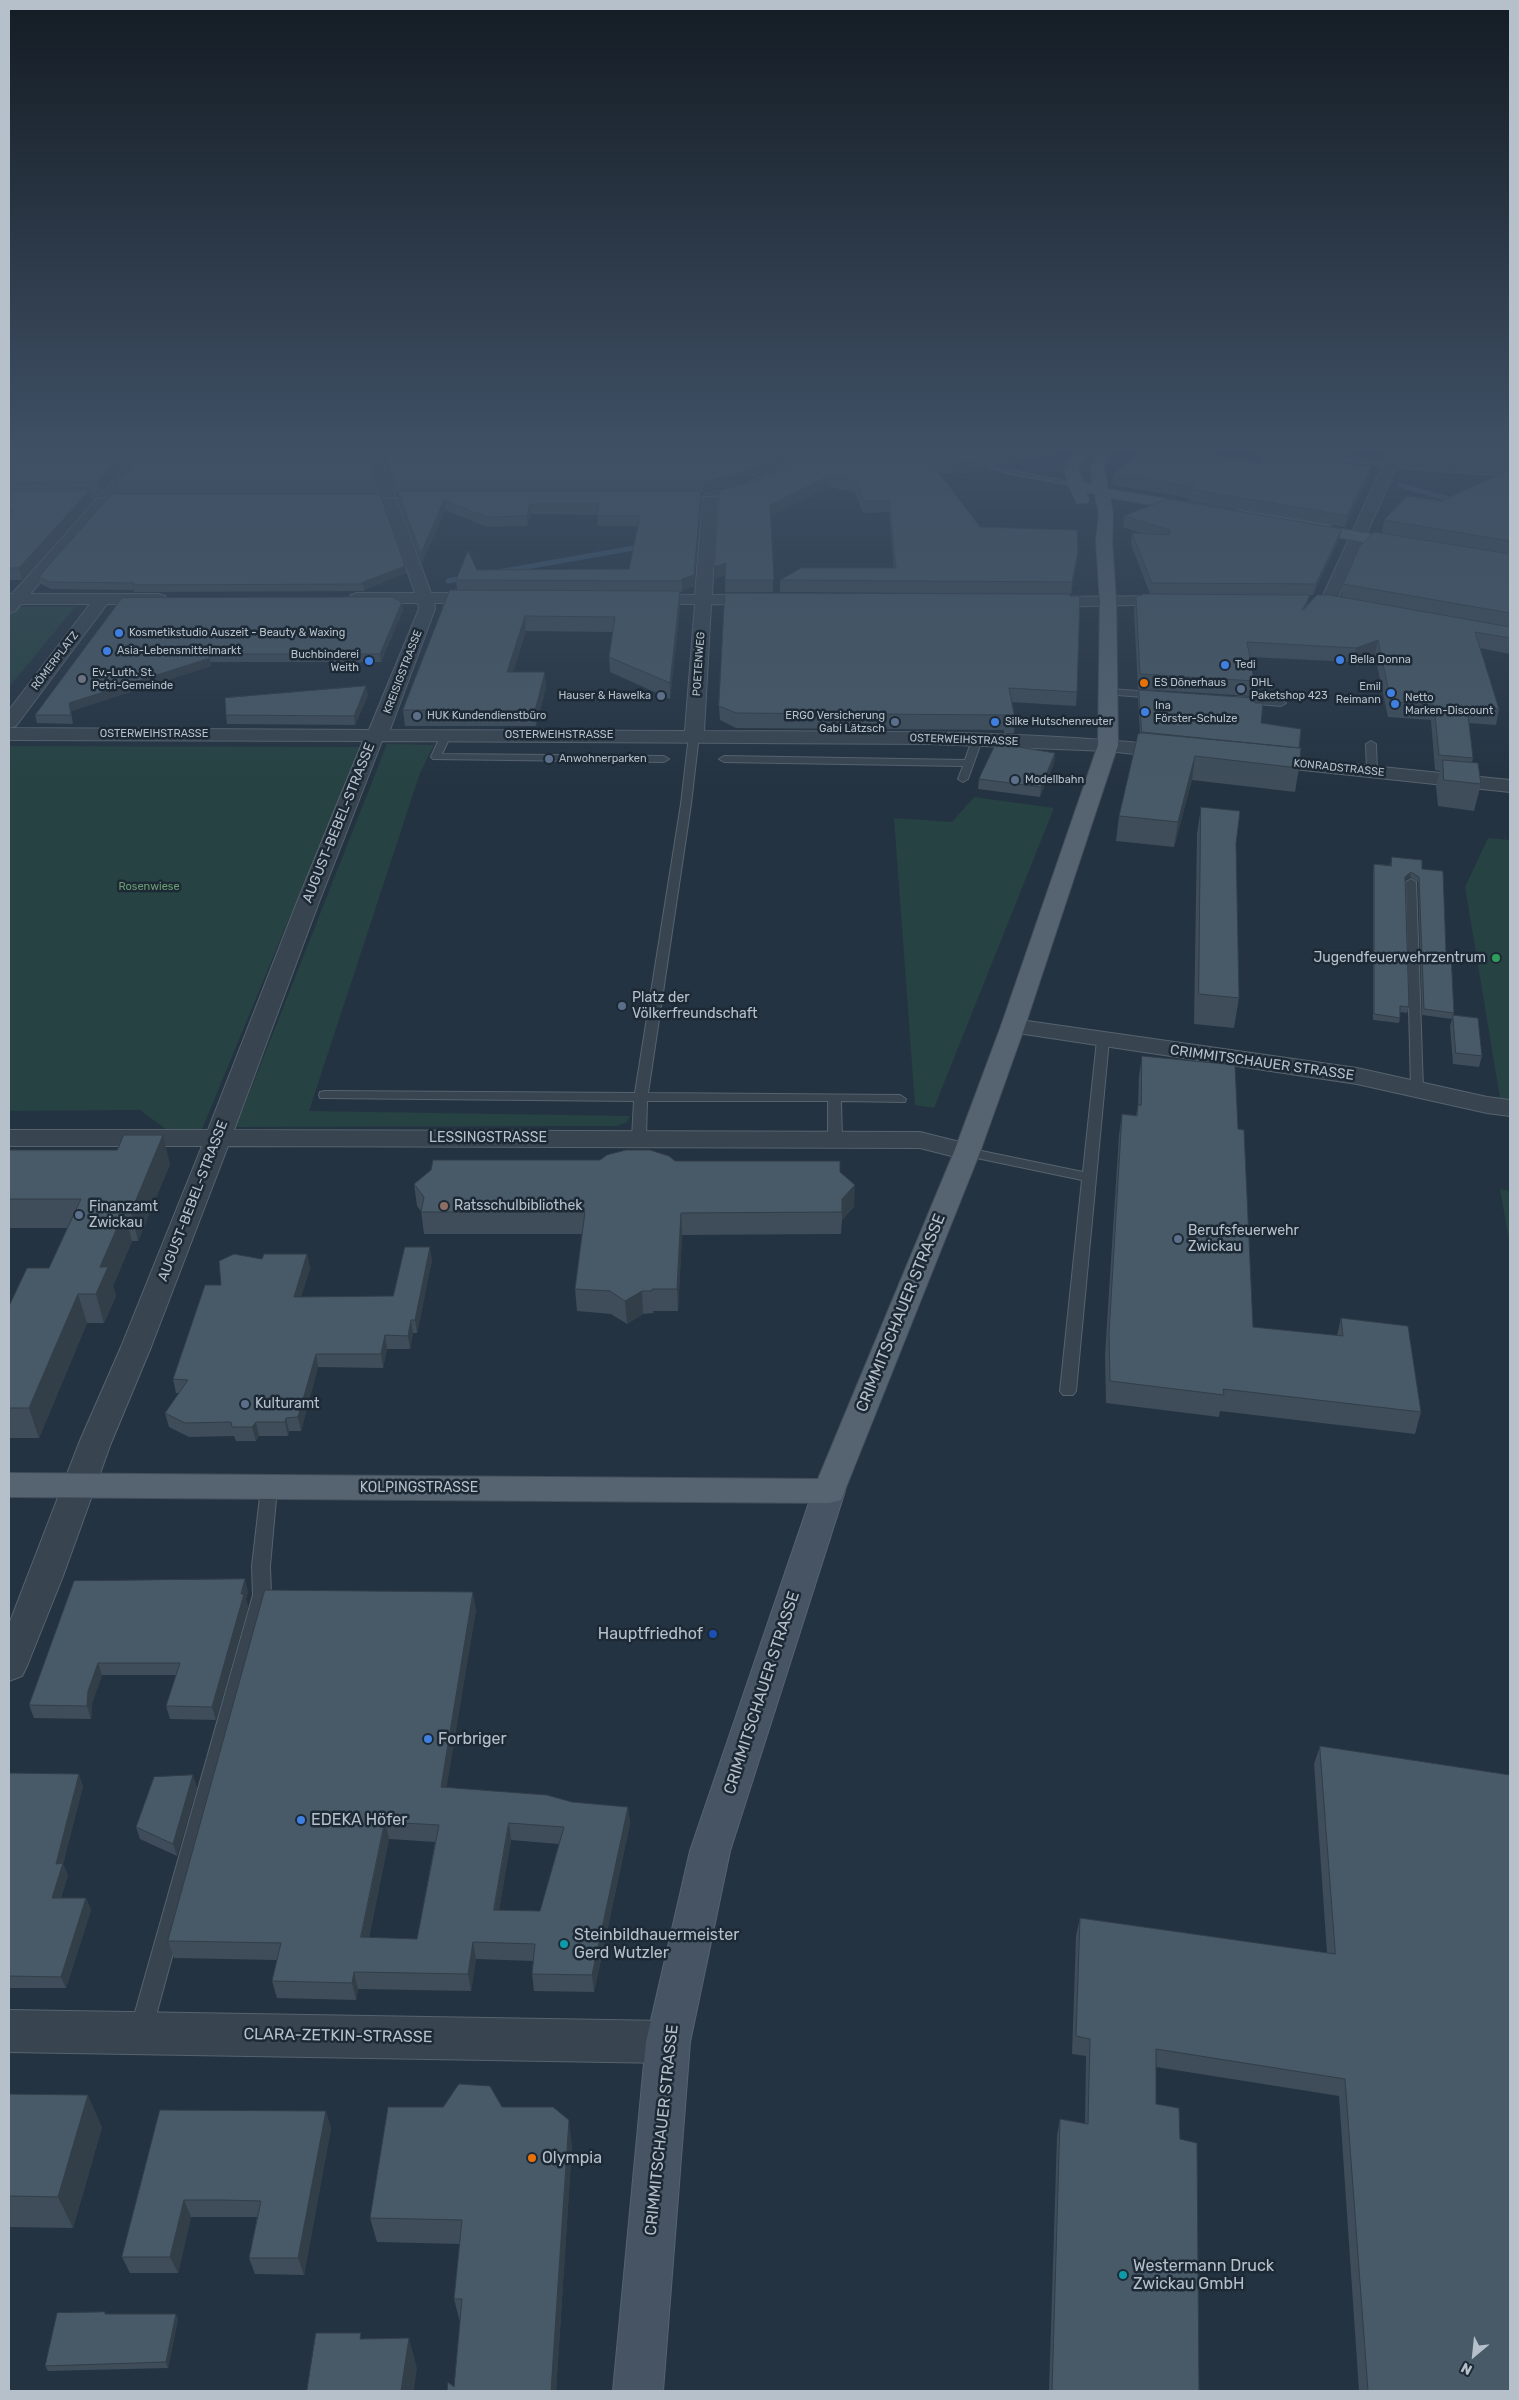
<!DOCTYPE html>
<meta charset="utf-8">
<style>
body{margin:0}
#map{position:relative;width:1519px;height:2400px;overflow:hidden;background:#243341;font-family:Rubik,sans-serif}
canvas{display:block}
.frame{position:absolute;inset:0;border:10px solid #b5c0cb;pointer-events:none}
.north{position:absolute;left:1449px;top:2330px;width:50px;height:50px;-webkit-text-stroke:4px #1d2a36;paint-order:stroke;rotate:208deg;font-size:14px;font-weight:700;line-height:20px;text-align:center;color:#b5c0cb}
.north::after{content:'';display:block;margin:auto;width:18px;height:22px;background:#b5c0cb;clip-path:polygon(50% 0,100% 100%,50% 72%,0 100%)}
</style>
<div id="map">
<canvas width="1519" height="2400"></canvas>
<div class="frame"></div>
<div class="north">N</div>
</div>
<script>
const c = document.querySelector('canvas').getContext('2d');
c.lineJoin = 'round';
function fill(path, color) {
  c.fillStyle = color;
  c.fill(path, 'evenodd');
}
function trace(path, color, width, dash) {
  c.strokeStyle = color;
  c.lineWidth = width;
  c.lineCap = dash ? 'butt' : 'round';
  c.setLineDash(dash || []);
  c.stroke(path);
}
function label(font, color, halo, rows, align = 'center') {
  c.font = font + ' Rubik,sans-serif';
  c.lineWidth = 5;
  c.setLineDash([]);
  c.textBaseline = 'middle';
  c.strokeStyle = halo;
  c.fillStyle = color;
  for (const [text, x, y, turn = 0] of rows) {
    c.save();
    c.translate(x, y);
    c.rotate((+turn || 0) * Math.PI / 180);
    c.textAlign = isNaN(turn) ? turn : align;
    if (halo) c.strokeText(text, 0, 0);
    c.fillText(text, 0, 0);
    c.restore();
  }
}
fill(new Path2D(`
 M9,607H75L9,687Z
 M387,744L434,745L420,773L309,1111L630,1116L627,1122L617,1126L236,1127Z
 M9,746L360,747L202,1129L167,1130L140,1110L9,1111Z
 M974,797L1054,808L934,1108L915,1105L894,818L952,822Z
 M1488,838L1510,840V1099L1500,1098L1465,887Z
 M1500,1189L1510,1191V1246Z`), '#264242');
trace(new Path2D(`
 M1400,485L1456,501
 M498,572L645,546
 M448,581L468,577`), '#375168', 5);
const lane = new Path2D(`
 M951,454H960L1009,470L1079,484L1075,486L1006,473Z
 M1289,454H1308L1394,464L1391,466Z
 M74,495H117L121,497L117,499H71L70,497Z
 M1108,689L1156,692L1161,695L1156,698L1105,694V690Z
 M1237,697L1281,700L1286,703L1281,706L1234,702L1232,700Z
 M446,732L451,735L442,754L664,756L669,759L664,762L433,759L431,757L441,735Z
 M694,732L699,735L691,804L648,1093L900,1095L906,1099L905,1102L841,1101L842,1139L835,1143L828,1139V1101H647L646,1138L639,1142L632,1138L634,1101L320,1098L319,1095L320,1092L325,1091L635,1093L681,804L689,735Z
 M977,737L982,740L968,779L963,782L958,779L963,766L724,762L719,759L724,756L965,760L972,740Z
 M1371,741L1376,744L1377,771L1372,774L1367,771L1366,744Z
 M1411,879L1416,882L1423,1089L1417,1093L1411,1089L1406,882Z
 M1103,1036L1109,1040L1076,1391L1073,1395H1063L1060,1391L1082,1180L967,1156L960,1152L967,1148L1083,1172L1097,1040Z
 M269,1482L275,1484L277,1488L270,1566L271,1595L152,2030L149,2037L141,2040L133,2037L130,2030L253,1595L252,1566L261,1488L263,1484Z`);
const street = new Path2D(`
 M137,454H151L30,594H159L165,596L167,599L165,602L159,604H107L16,726L9,728V710L90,604H21L15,611L9,613V594H12Z
 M366,454H380L431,593H484L490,595L492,598L490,601L484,603H434L435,609L390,730L685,731L695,604H642L636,602L634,599L636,596L642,594L695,595L703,497L705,494L744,485L805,454H822L820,457L754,491L717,500L712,595H762L768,597L770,600L768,603L762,605L711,604L704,731C859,732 1015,729 1170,746L1177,748L1180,752L1177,756L1170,758L1108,751L932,744L382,741L319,902L234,1130L920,1132L976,1146L980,1152L976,1158L967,1160L920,1148L228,1146L151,1347L111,1443L63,1576L27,1666L22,1676L9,1681V1624L79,1443L121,1347L202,1146H9V1130H208L297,902L363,741L9,740V728L369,730L419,609L418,603H357L351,601L349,598L351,595L357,593H415Z
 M1388,454H1402L1399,460L1510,468V476L1396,468L1336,602L1334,605H1322L1320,602Z
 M1172,596L1178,598L1180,601L1178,604L1042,607L1036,605L1034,602L1036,599L1042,597Z
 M1263,755L1510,780V792L1256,765L1253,761L1256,757Z
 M1013,1019L1357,1068L1487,1097L1510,1100V1116L1487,1113L1357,1084L1004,1031L1001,1026L1004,1021Z
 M9,2010L668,2021L683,2027L690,2042L683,2057L668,2063L9,2052Z`);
const secondary = new Path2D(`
 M829,1479L841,1482L845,1491L730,1851L690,2042L663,2391H613L646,2042L690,1851L813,1491L817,1482Z`);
const primary = new Path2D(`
 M1074,454H1088L1078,468L1082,481L1093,485L1090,468L1097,454H1111L1104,468L1108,489L1196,504L1203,508L1196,512L1110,498L1113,514L1112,541L1116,601L1118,745L1025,1026L980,1152L841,1500L829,1503L9,1497V1473L818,1479L954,1152L1001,1026L1098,745L1100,601L1096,541L1099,514L1095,494L1086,492L1089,500L1087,503H1077L1068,484L1064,468Z
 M1244,506L1325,520L1330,521L1332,524L1330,527L1405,540L1413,545L1405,550L1305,531L1300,530L1298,527L1300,524L1239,513L1237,510L1239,507Z`);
trace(lane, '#56636e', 2);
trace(street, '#56636e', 2);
trace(secondary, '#56636e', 2);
trace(primary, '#424e5a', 2);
fill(lane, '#384551');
fill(street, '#384551');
fill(secondary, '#465464');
fill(primary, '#566471');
trace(new Path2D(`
 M949,454L1007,473L1178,503
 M78,498H123
 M368,498H413
 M688,498L732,495
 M1173,500L1259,514
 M1328,529L1383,538`), '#5a6978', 1);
fill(new Path2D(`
 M9,454H136L100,493H91L93,501L22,580H10L9,581Z
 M382,454H802L743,483L701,493V501L694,586L682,590V592H680V606L670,699L610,672L609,657L613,632L526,631L513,672L546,687L536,726H405L403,710L457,590L456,580L477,570L629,569L638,526H598L597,515L531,514L527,526L487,527L445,510L422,563L399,501L398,493H396Z
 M810,454H1058L1001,465L987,461V468L952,475L938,471L980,527L1076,564L1071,594L780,592V580L894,568L889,512L863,513L855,492L828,487L770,516L773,592H725V575L715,579L755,482Z
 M1261,454H1348L1347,457L1345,456L1344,463L1369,477L1345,527L1188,501V498L1112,485L1113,474L1260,462Z
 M1409,454H1510V467L1408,459Z
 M1510,470V654L1480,648L1499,709L1496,725L1469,723L1473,758L1472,763L1481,784L1474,811L1438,806L1436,786L1440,771L1435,770L1431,720L1388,717L1375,655L1353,662L1249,657L1254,681L1251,696L1138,689L1134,611L1136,597L1150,594L1131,544L1132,533L1143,534L1123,527L1124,516L1342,529L1339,539L1313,595H1309L1308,604L1341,597L1343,584L1382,533L1384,520L1441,501Z
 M117,482H376L378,493H120Z
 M405,566L406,573L364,590V591L134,592V590L51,589L41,584L39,577Z
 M725,593L1077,692L1076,706L1011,702L1015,719L1014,733H1004V730L736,728L720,720L719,706Z
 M122,598L403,610L381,662H210L211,666L71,711L73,724L37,723L35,715Z
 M1139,690L1255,703L1261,723L1299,748V768L1295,792L1192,780L1174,847L1116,841L1119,816L1140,733L1138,698Z
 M368,695L355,725L227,724L226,715Z
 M1019,747L1055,753L1054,763L1040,797L978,789L979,779Z
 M1201,807L1236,844L1239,998L1234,1028L1194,1024L1197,834Z
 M1392,857L1422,869L1446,953L1454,1013V1015L1482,1056L1479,1067L1453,1064L1450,1026L1452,1019L1422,1015L1418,882L1410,877L1405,881L1409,1007L1407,1013L1400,1012V1018L1399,1023L1373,1020V869L1374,864L1390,865Z
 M1142,1056L1238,1129L1253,1327L1337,1336L1341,1318L1421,1412L1415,1434L1220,1411L1219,1417L1106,1403L1105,1355L1119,1135L1122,1114L1136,1115L1138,1105L1139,1076Z
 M9,1150L170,1164L138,1241H132L113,1286L116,1296L104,1323H87L39,1438H9V1306L49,1268L67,1228H9Z
 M675,1161L840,1172L854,1207L842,1220L841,1234L682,1235L678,1311H653L654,1313L643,1314L627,1324L611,1314L577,1311L575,1289L582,1234H424L421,1211L417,1206L414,1184Z
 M307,1254L310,1268L301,1297L393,1296L432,1260L417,1333H413L410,1349H387L383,1368L318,1367L301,1431H289L288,1436H259L256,1441H236L234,1436L189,1437L169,1427L165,1413L179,1393H176L173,1379L221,1285L262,1259Z
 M74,1581L248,1591L246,1599L248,1607L216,1720L170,1719L166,1706L176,1675H102L92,1703L91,1719L34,1718L29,1705Z
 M476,1610L446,1787L572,1802L628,1807L630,1824L594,1992L534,1991L532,1974L533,1961L476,1959L471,1991L358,1989L356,2000L277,1998L272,1981L277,1960L174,1958L168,1941ZM389,1839L435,1842L417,1939L369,1937ZM511,1840L559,1844L540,1911L499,1910Z
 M1320,1746L1510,2391H1359L1339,2096L1156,2067V2104L1180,2139L1199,2391H1049L1057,2136L1060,2119L1085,2124L1086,2056L1072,2054L1076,1936L1080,1918L1327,1953L1314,1764Z
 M9,1773L83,1786L63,1864L68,1875L61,1898H86L91,1910L66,1988H9Z
 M197,1787L177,1856L140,1839L136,1827Z
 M9,2094L102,2127L73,2228L9,2227Z
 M502,2107L572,2145L556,2391H447L454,2387L460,2322L454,2299L460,2244L377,2242L370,2218Z
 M160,2110L331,2128L304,2275L255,2274L249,2258L257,2217H191L178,2273H130L122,2257Z
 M176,2314L178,2319L168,2368L48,2371L45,2366Z`), '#3e4d59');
fill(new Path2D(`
 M124,454H136L100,493L97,482Z
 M780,454H802L743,483L703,493V482Z
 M1007,454H1058L1001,465L1002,455Z
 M1345,454L1344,462L1339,473L1341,463Z
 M987,457V468L952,475L953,464Z
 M1371,466L1369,477L1345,527L1347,516Z
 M828,476V487L770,516V505Z
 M90,490L93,501L22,580L19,568Z
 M701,491V501L694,586L682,590V592V579Z
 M444,500L445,510L422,563L421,553Z
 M530,504L531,514L527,526V516Z
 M1342,529L1339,539L1313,595L1316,584Z
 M1078,552L1071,594L1072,582Z
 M726,563V575L715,579L714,567Z
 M405,566L406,573L364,590L363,584L361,583Z
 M680,591V606L670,699V683Z
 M1310,595L1307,609L1302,611Z
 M402,602L403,610L381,662L380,654Z
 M525,616L526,631L508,687L507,672Z
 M1378,640L1375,655L1353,662L1356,648Z
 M210,658L211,666L71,711L73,724L69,703Z
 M545,672L546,687L536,726L535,711Z
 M366,686L368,695L355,725L354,716Z
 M1055,753L1054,763L1040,797L1041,787Z
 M1195,756L1192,780L1174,847L1178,822Z
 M1411,872L1410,877L1404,882L1405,877Z
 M163,1135L170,1164L138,1241L131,1212Z
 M855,1185L854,1207L842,1220V1199Z
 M124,1212L132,1241L113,1286L116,1296L104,1323L96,1294L100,1267Z
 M681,1213L682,1235L678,1311L677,1289Z
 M430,1247L432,1260L417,1333L415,1320Z
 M307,1254L310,1268L297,1311L294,1297Z
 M642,1291L643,1314L627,1324L625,1301Z
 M78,1294L87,1323L39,1438L29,1408Z
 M411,1320L413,1333L410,1349L408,1336Z
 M385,1335L387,1349L383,1368L381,1354Z
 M316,1354L318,1367L301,1431L298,1417Z
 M286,1418L289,1431L288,1436L285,1422Z
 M256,1422L259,1436L256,1441L252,1427Z
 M245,1579L248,1591L246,1599L248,1607L216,1720L212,1707Z
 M473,1592L476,1610L444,1804L441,1787Z
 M98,1663L102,1675L92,1703L91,1719L87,1706L88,1691Z
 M79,1774L83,1786L63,1864L68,1875L57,1910L52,1898L56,1864Z
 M193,1775L197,1787L177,1856L173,1844Z
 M628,1807L630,1824L594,1992L592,1975Z
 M385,1822L389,1839L365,1954L361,1937Z
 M509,1823L511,1840L496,1927L494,1910Z
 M86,1898L91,1910L66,1988L61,1977Z
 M473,1942L476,1959L471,1991L468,1974Z
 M354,1972L358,1989L356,2000L352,1983Z
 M88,2095L102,2127L73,2228L58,2197Z
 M326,2111L331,2128L304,2275L298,2258Z
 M569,2120L572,2145L556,2391H551Z
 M184,2200L191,2217L178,2273L170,2257Z
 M176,2314L178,2319L168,2368L166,2362Z
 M409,2338L417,2368L414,2391H401Z`), '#323e48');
const building = new Path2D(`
 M9,454H124L97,482L9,483Z
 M142,454H366L376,482H117Z
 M385,454H780L743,472L703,482H395Z
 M810,454H976L987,457L953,464L927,457L980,527L1077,530L1078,552L1072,582L780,580L801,568H896L889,501H864L855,481L828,476L770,505L774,580H725L726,563L714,567L719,490L755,482Z
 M1139,454H1202L1262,463V454H1345L1341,463L1371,466L1347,516L1189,489L1194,487L1113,474Z
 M1510,470V541L1384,520L1407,496L1441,501Z
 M9,490H90L19,568H9V514L13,510H9Z
 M398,491H701L694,575L682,579L681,581L456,580L468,551L477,570L629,569L640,516H597L599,504H530L527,516L486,517L444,500L421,553Z
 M112,494H380L405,566L361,583L363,584L133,585L135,583L49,582L39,577Z
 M1167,499L1342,529L1316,584L1152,583L1132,533L1169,535L1170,530L1124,516Z
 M1374,532L1510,554V613L1343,584L1359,548Z
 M450,590L680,591L670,683L609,657L615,617L525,616L507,672H545L535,711L403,710Z
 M725,593L1070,594V596H1080L1077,692L1009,688L1015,719H1005L1007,715L736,713L719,706Z
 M1144,594L1310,595L1302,611L1317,595H1330L1510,627V638L1475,632L1499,709L1467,707L1473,758L1439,755L1434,705L1391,702L1378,640L1356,648L1247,642L1254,681L1140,674L1136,597Z
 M392,597L402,602L380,654H209L210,658L69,703L71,715H35L122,598Z
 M366,686L354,716L226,715L225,698Z
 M1139,690L1254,698L1255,703H1263L1261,723L1301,729L1299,748L1142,732Z
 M1143,733L1301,748L1299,768L1195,756L1178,822L1119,816L1138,734Z
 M998,739L1018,740L1019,747L1055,753L1041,787L979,779Z
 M1443,760L1478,763L1481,784L1444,780Z
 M1201,807L1240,811L1236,844L1239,998L1199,994Z
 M1392,857L1422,860V869L1443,871L1446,953L1451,954L1454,1013L1424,1009L1419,877L1411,872L1405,877L1409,1007L1400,1006V1018L1374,1014V864L1391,866Z
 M1453,1015L1478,1018L1482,1056L1456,1053Z
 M1142,1056L1235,1065L1238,1129L1244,1130L1253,1327L1343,1336L1341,1318L1408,1326L1421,1412L1223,1389L1224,1395L1110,1381L1109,1333L1122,1114L1137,1116L1138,1105H1141Z
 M124,1135H163L131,1212H124L100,1267H108L96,1294H78L29,1408H9V1306L27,1268H49L81,1199H9V1150H117Z
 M626,1150H650L669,1156L675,1161H840V1172L855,1185L842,1199V1212L681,1213L677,1289H652V1291H642L625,1301L610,1291L575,1289L585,1212H421L424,1197L414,1184L431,1170L433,1160H600L607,1155Z
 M405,1247H430L415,1320H411L408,1336L385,1335L381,1354H316L298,1417L286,1418L285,1422H256L252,1427H232L231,1422L185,1423L165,1413L188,1380L173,1379L205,1285H221L219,1261L234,1254L262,1259L264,1254H307L294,1297L393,1296Z
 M245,1579L241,1594H244L212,1707L166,1706L180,1663H98L88,1691L87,1706L29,1705L74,1581Z
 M265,1590L473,1592L441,1787L547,1795L572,1802L628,1807L592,1975L532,1974L535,1944L473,1942L468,1974L354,1972L352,1983L272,1981L281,1943L168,1941ZM385,1822L439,1825L417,1939L361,1937ZM509,1823L564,1827L540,1911L494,1910Z
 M1320,1746L1510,1775V2391H1368L1345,2079L1156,2049V2104L1179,2108L1180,2139L1197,2143L1199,2391H1052L1060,2119L1088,2124L1090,2039L1076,2036L1080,1918L1335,1954Z
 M9,1773L79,1774L56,1864L63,1863L52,1898H86L61,1977L9,1976Z
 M193,1775L173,1844L136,1827L154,1777Z
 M459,2084L490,2086L502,2107H553L569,2120L551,2391H447L448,2382L454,2387L462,2299H454L462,2220L370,2218L388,2107H443Z
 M9,2094L88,2095L58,2197L9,2196Z
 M160,2110L326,2111L298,2258H249L261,2201L222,2200H184L170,2257H122Z
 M105,2312V2314H176L166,2362L45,2366L57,2313Z
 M316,2333H361L360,2339L409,2338L401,2391H307Z`);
fill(building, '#485967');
trace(building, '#323e48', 1);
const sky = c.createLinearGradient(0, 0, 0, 790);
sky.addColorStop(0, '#141c24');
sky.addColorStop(0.57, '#3f5065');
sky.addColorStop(1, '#3f506500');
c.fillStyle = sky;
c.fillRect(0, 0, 1519, 790);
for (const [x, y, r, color] of [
 [119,633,5,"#3f7fe0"],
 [107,651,5,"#3f7fe0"],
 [1340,660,5,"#3f7fe0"],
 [369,661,5,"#3f7fe0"],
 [1225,665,5,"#3f7fe0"],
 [82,679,5,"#6b7280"],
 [1144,683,5,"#e8710a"],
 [1241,689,5,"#5c6f8a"],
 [1391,693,5,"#3f7fe0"],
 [661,696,5,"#5c6f8a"],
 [1395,704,5,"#3f7fe0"],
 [1145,712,5,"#3f7fe0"],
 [417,716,5,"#5c6f8a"],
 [895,722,5,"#5c6f8a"],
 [995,722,5,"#3f7fe0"],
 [549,759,5,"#5c6f8a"],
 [1015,780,5,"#5c6f8a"],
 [1496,958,5,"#2e9e5b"],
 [622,1006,5,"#5c6f8a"],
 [444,1206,5,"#8d6e63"],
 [79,1215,5,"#5c6f8a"],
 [1178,1239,5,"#5c6f8a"],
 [245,1404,5,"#5c6f8a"],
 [713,1634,5,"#1a4fb4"],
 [428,1739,5,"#3f7fe0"],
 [301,1820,5,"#3f7fe0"],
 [564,1944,5,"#0f9aa8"],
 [532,2158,5,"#e8710a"],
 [1123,2275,5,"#0f9aa8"]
]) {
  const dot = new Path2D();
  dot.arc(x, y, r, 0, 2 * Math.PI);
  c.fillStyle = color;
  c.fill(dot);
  trace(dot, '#1d2a36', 2);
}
label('11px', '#b5c0cb', '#1d2a36', [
 ["Kosmetikstudio Auszeit - Beauty & Waxing",129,633],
 ["Asia-Lebensmittelmarkt",117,651],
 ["Buchbinderei",359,655,"right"],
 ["Weith",359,668,"right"],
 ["Bella Donna",1350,660],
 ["Tedi",1235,665],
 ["Ev.-Luth. St.",92,673],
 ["Petri-Gemeinde",92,686],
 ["ES Dönerhaus",1154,683],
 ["DHL",1251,683],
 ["Paketshop 423",1251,696],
 ["Emil",1381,687,"right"],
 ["Reimann",1381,700,"right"],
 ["Hauser & Hawelka",651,696,"right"],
 ["Netto",1405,698],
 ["Marken-Discount",1405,711],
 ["Ina",1155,706],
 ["Förster-Schulze",1155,719],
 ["HUK Kundendienstbüro",427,716],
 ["ERGO Versicherung",885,716,"right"],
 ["Gabi Lätzsch",885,729,"right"],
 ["Silke Hutschenreuter",1005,722],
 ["Anwohnerparken",559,759],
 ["Modellbahn",1025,780]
], 'left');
label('11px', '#b5c0cb', '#1d2a36', [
 ["RÖMERPLATZ",55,661,-53],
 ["POETENWEG",699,664,-86],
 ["KREISIGSTRASSE",403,672,-69],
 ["OSTERWEIHSTRASSE",154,734],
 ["OSTERWEIHSTRASSE",559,735],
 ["OSTERWEIHSTRASSE",964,740,2],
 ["KONRADSTRASSE",1339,768,6]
]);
label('11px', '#6b9d71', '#1d2a36', [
 ["Rosenwiese",149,887]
]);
label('14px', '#b5c0cb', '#1d2a36', [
 ["AUGUST-BEBEL-STRASSE",339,823,-68],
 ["CRIMMITSCHAUER STRASSE",1262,1063,8],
 ["LESSINGSTRASSE",488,1138],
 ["AUGUST-BEBEL-STRASSE",193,1201,-69],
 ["KOLPINGSTRASSE",419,1488]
]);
label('14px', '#b5c0cb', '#1d2a36', [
 ["Jugendfeuerwehrzentrum",1486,958,"right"],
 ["Platz der",632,998],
 ["Völkerfreundschaft",632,1014],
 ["Ratsschulbibliothek",454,1206],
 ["Finanzamt",89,1207],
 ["Zwickau",89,1223],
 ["Berufsfeuerwehr",1188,1231],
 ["Zwickau",1188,1247],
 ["Kulturamt",255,1404]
], 'left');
label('16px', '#b5c0cb', '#1d2a36', [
 ["CRIMMITSCHAUER STRASSE",901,1313,-68],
 ["CRIMMITSCHAUER STRASSE",762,1693,-72],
 ["CLARA-ZETKIN-STRASSE",338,2036,1],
 ["CRIMMITSCHAUER STRASSE",662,2130,-84]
]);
label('16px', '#b5c0cb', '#1d2a36', [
 ["Hauptfriedhof",703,1634,"right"],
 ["Forbriger",438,1739],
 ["EDEKA Höfer",311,1820],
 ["Steinbildhauermeister",574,1935],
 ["Gerd Wutzler",574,1953],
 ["Olympia",542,2158],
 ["Westermann Druck",1133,2266],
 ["Zwickau GmbH",1133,2284]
], 'left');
</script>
